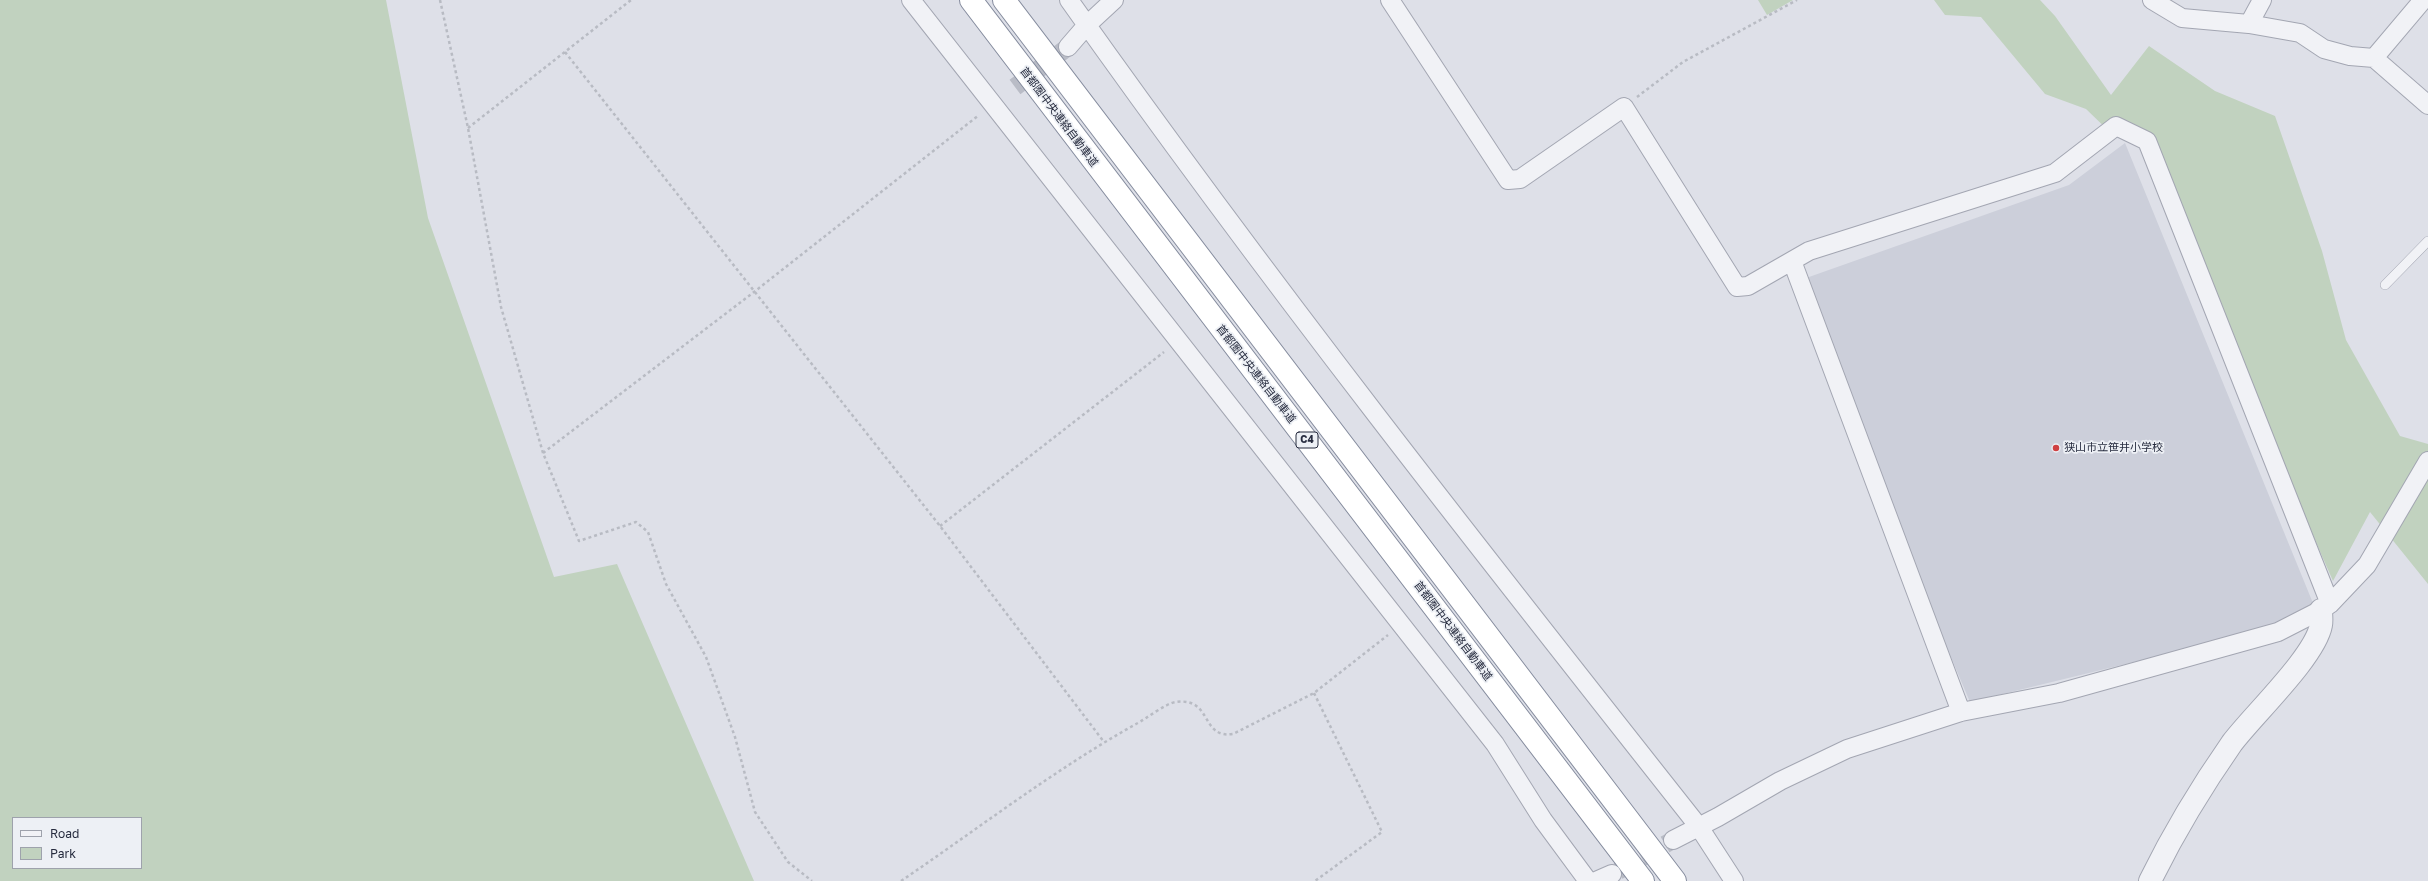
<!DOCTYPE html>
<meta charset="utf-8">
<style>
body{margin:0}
#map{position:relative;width:2428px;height:881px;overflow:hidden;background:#dee0e8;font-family:"Golos Text",sans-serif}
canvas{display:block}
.legend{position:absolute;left:12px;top:817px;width:130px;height:52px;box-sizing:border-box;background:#edf0f5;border:1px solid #9ea2ac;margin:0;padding:5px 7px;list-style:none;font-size:12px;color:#272c3f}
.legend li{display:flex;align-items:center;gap:8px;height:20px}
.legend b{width:20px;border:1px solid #9ea2ac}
</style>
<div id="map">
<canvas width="2428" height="881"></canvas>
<ul class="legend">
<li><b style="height:5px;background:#f1f2f6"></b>Road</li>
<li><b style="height:11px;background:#c1d2bf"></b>Park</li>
</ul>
</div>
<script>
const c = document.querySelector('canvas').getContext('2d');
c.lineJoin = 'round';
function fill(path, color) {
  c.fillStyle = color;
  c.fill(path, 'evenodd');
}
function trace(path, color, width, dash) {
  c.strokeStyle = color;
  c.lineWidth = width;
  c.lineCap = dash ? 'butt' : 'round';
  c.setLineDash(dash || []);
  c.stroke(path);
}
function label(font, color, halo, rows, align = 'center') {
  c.font = font + ' "Golos Text","Noto Sans JP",sans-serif';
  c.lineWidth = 3.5;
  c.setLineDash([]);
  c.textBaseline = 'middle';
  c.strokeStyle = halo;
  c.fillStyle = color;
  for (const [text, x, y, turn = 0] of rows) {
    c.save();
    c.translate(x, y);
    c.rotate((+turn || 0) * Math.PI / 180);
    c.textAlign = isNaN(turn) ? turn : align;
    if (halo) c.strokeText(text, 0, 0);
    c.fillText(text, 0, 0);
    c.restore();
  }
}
fill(new Path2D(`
 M2125,143L2317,613L2269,629L1970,702L1792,283L2069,185Z`), '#cccfda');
fill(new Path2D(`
 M0,0H386L428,218L554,577L617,564L754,881H0ZM13,818H141V868H13Z
 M1758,0H1793L1767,15Z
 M1934,0H2040L2055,16L2111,95L2149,46L2215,91L2275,116L2322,251L2346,340L2400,436L2428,444V584L2370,512L2333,581L2138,138L2115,137L2086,109L2045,94L1981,17L1945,15Z`), '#c1d2bf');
trace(new Path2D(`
 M1015,87L1068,47
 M1618,871L1673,840`), '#b9bcc6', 18, [18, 9]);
const service = new Path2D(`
 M2385,285L2428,241`);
const minor = new Path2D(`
 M911,0L1495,744L1543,820L1588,881
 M1069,0C1269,283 1484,555 1699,827L1734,881
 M1390,0L1508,180L1520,179L1624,107L1737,287L1748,286L1809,251L2055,173L2116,126L2147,141L2330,604
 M2152,0L2182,18L2249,24L2300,33L2324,49L2350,56L2374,58
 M2423,0L2374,58L2428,105
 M2249,24L2262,0
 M1068,47L1087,25L1114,0
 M1792,261L1961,712
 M1673,840L1718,817L1780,781L1847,749L1961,712L2059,693L2278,632L2321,610L2330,604L2367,565L2428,461
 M1596,881L1612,874`);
const tertiary = new Path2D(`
 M2150,881C2173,834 2202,786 2232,743C2253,715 2315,657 2321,625C2322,621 2321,615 2321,610`);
const motorway = new Path2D(`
 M971,0L1643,881
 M1004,0L1675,881`);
trace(service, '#a3a6b2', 10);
trace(minor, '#a3a6b2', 20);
trace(tertiary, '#a3a6b2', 24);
trace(motorway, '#858c9e', 24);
trace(new Path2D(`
 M440,0L468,128L501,307L543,453L579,541L636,522L648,532L666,584L706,657L735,737L755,812L788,862L812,881
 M565,52L940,526L1104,742
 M1637,97L1683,62L1797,0
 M468,128L631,0
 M543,453L754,292L979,115
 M940,526L1164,352
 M1314,693L1382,832L1315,881
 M901,881C979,828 1054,770 1136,724C1146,719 1166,703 1176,702C1213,697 1200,739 1233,734L1314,693L1388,635`), '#b8bbc3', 2.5, [3, 3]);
trace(service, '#f1f2f6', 9);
trace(minor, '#f1f2f6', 18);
trace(tertiary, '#f1f2f6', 22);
trace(motorway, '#fff', 22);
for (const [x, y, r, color] of [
 [2056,448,4,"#cf4042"]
]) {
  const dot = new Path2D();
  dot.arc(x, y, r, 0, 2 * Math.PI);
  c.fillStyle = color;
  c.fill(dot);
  trace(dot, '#edf0f5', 1.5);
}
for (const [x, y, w] of [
 [1307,440,22]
]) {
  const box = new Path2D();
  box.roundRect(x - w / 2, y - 8, w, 16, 3);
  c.fillStyle = '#edf0f5';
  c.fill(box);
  trace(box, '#272c3f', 1);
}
label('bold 10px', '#272c3f', null, [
 ["C4",1307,440]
]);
label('11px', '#272c3f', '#edf0f5', [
 ["首都圏中央連絡自動車道",1059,117,53],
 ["首都圏中央連絡自動車道",1256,374,52],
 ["首都圏中央連絡自動車道",1453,631,53]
]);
label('11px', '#272c3f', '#edf0f5', [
 ["狭山市立笹井小学校",2064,448]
], 'left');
</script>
